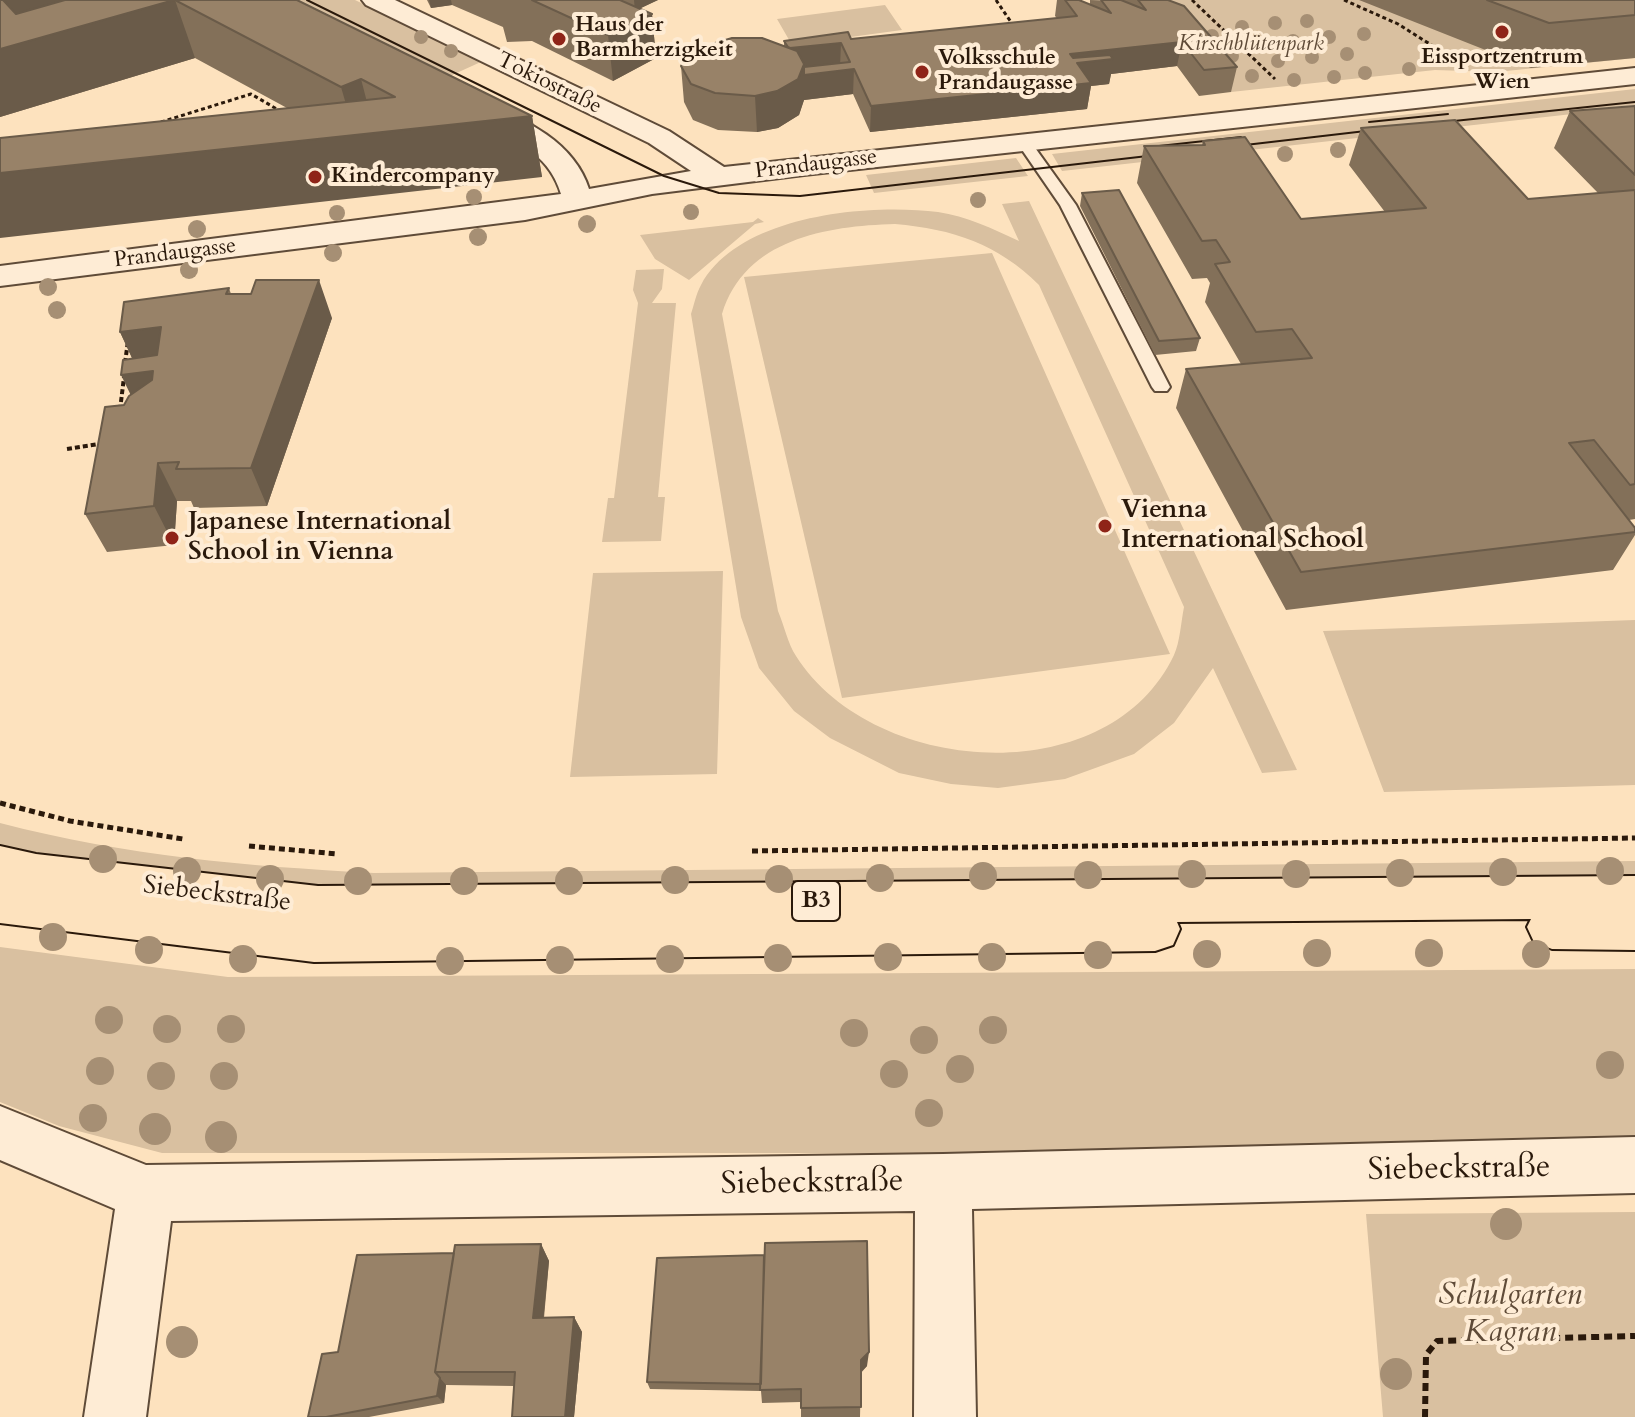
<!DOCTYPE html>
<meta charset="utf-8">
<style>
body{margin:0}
canvas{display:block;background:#fde2be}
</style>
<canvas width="1635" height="1417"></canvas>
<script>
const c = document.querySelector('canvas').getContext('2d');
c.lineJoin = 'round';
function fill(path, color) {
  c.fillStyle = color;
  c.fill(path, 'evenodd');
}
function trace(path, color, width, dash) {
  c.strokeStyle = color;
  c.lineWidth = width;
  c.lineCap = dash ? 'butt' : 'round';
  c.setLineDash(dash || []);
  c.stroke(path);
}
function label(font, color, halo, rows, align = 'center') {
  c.font = font + ' Cardo,serif';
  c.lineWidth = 8;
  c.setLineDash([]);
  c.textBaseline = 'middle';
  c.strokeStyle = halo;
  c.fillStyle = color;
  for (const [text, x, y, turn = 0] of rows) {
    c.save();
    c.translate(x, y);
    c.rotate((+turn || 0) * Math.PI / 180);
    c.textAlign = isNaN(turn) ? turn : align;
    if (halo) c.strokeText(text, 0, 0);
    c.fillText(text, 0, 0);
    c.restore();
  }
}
fill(new Path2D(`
 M274,0H355L483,61L439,81Z
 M1139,0H1635V58L1496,72L1435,70L1231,92Z
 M885,5L902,30L792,45L777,19Z
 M1635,89V107L1062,171L1052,154Z
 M1016,158L1028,176L874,193L866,175Z
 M1029,201L1297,770L1262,773L1213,668L1174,723L1134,754L1065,779L998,788L951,784L899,773L830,738L794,711L759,668L741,617L691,314C694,305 696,294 701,285C738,215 868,203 938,212C966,216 993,229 1019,241L1002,204ZM895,224C953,229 998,244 1039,285L1184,607C1181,622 1180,642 1174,655C1108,794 872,776 796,656C788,644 784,625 778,611L722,314C745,239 826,226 895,224Z
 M758,218L764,222L755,224L689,280L655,259L640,235L753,222Z
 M992,253L1170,654L842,698L744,277Z
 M664,269L662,289L652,303H676L658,497H665L661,541L602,542L608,498H614L638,303L633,290L636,270Z
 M723,571L717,774L570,777L593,573Z
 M1635,620V785L1384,792L1323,631Z
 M0,823C127,856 244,866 374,873L1635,861V881L316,891L0,852Z
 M0,947L228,977L1635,969V1138L939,1153H162L59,1126L0,1102Z
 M1635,1212V1417H1383L1366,1214Z`), '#d9c0a0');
const service = new Path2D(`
 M1023,137L1028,138L1076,205L1170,387L1167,391H1155L1152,387L1060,205L1016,141Z`);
const minor = new Path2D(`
 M362,0H395L669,131L724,167L1635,68V84L804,175L652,194L525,220L0,286V266L561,194C548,150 510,139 472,120L468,114L472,108L482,106C525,116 575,144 589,189L691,171L649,143L366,5Z
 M0,1106L146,1165L943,1154L1635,1137V1193L972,1209L976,1417H914L915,1211L171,1221L146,1417H84L115,1209L0,1160Z`);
const primary = new Path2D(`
 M0,846L36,854L318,886L1635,876V950L1552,949L1534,942L1527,927L1531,919L1177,922L1180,929L1173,945L1155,951L314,962L0,923Z`);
trace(service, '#5f4b38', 4);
trace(minor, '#5f4b38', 4);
trace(primary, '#2a190b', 4);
trace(new Path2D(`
 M996,0L1015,28
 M1192,0L1275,79
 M1344,0L1398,24L1452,58
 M161,122L251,94L282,112`), '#2a190b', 3, [4, 3]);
trace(new Path2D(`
 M125,363L128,341
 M120,410L124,377
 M67,449L105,443`), '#2a190b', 4, [5, 3]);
trace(new Path2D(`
 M0,803L70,821L183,839
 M249,846L338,854
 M752,851L1635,838`), '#2a190b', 5, [6, 4]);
trace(new Path2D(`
 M1425,1417L1426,1355L1437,1341L1635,1336`), '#2a190b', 6, [8, 5]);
fill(service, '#feecd5');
fill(minor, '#feecd5');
fill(primary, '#fde2be');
trace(new Path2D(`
 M307,0L664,176L719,193L800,196L1165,154
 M1369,122L1448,114
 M1435,123L1635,102
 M1150,147L1241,137
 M1228,147L1383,129`), '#2a190b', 2);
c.fillStyle = '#a68f74';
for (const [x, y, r] of [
 [1307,21,7],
 [1275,23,7],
 [1242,27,7],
 [1364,34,7],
 [1212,36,7],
 [421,37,7],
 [1329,37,7],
 [1293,41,7],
 [1261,44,7],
 [451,51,7],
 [1347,54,7],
 [1232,56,7],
 [1312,57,7],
 [1278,61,7],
 [1409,69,7],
 [1365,73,7],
 [1252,76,7],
 [1334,77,7],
 [1294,80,7],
 [1338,150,8],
 [1285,154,8],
 [474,197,8],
 [978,200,8],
 [691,212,8],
 [337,213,8],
 [587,224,9],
 [197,229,9],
 [478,237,9],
 [333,253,9],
 [189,270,9],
 [48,287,9],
 [57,310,9],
 [103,859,14],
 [187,871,14],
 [1610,871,14],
 [1503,872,14],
 [1400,873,14],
 [1192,874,14],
 [1296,874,14],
 [1088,875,14],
 [983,876,14],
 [880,878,14],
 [270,879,14],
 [779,879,14],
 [675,880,14],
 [358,881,14],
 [464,881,14],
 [569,881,14],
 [53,937,14],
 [149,950,14],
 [1317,953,14],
 [1429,953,14],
 [1207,954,14],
 [1536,954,14],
 [1098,955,14],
 [888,957,14],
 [992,957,14],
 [778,958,14],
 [243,959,14],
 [670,959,14],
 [560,960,14],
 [450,961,14],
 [109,1020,14],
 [167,1029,14],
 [231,1029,14],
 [993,1030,14],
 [854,1033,14],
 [924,1040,14],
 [1610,1065,14],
 [960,1069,14],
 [100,1071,14],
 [894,1074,14],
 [161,1076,14],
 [224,1076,14],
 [929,1113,14],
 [93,1118,14],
 [155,1129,16],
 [221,1137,16],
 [1506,1224,16],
 [182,1342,16],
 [1396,1374,16]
]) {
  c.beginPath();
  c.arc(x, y, r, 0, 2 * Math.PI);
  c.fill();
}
fill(new Path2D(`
 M0,0H297L532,116L542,177L287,108L195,58L0,117Z
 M427,0H658L640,8L652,14L656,58L613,81L532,41L507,42L503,27L452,5L431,8Z
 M1057,0H1078L1090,5V0L1124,1V0H1168L1237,67L1231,92L1199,96L1177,66L1111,74L1109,84L1091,86L1087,109L870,132L853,94L804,100L799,115L778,128L757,132L718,130L693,120L684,102L681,66L784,46V41L851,39L1057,18L1055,16Z
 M1359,0H1635V58L1531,68Z
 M1635,106V519L1629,520L1635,528V535L1613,570L1286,610L1176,408L1186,369L1241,364L1205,302L1210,283L1207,278L1192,279L1137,183L1144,146L1202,145L1203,141L1301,219L1385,212L1349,165L1361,128L1528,199L1598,193L1554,148L1570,111Z
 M1082,193L1200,338L1196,351L1155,355L1080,206Z
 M229,288L231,294L332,318L267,506L194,508L191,501H177L174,545L107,552L85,514L124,405L130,395L132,358L120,332Z
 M541,1244L549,1261L544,1318L574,1317L582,1332L574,1417H512L514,1386L446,1385L444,1403L369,1417H308L338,1352L454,1253Z
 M867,1366L861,1373L860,1417H801V1402L762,1403L761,1391L650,1389L647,1382Z`), '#837059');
fill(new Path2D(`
 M0,0H112L0,21Z
 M175,0L195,58L0,117V49Z
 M429,0H451L452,5L431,8Z
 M634,0H658L635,11Z
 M652,14L656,58L613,81L608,35Z
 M1182,42L1177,66L1111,74L1109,84L1091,86L1087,109L870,132L871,106L1070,54Z
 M841,43L840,68L854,69L853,94L804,100L799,115L778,128L757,132L755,96L788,48Z
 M361,79L375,133L532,116L542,177L0,238V173L355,135L341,87Z
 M319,280L332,318L267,506L251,468Z
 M161,327L178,365L138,371L120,332Z
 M153,371L171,409L140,414L121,375Z
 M158,463L177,501L174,545L154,506Z
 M541,1244L549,1261L542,1333L533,1318Z
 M574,1317L582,1332L574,1417H565Z
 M869,1352L867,1366L859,1374L861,1360Z
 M440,1378L446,1385L444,1403L437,1396Z`), '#6a5b49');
const building = new Path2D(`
 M0,0H3L16,14L65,0H174L0,49Z
 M175,0H297L532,116L0,173V138L395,97L361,79L341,87Z
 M532,0H620L652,14L608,35Z
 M1065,0H1079L1111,13L1101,0H1121L1146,10L1138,0H1168L1184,6L1237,67L1204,70L1182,42L1070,54L1073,58L1110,55L1113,59L1077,63L1091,83L871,106L854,69L804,75V67L850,62L841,43L790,48L788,47L784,41L848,32L851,39L1077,16Z
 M1487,0H1635V15L1549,23Z
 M732,38H762L797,51L804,64L798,79L777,91L755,96L715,93L691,84L681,66L686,57L695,49Z
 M1635,106V175L1570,111Z
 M1455,120L1528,199L1635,190V484L1630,485L1594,440L1569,443L1635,528V532L1301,572L1186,369L1312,358L1292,329L1256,332L1215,264L1230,262L1216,240L1202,241L1144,146L1205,145L1203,141L1245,137L1301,219L1426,208L1361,128Z
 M1119,190L1200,338L1159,341L1082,193Z
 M256,280H319L251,468L176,469L179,462L158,463L154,506L85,514L105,407L124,405L129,396L152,380L153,371L121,375L123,360L157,355L161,327L120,332L124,302L229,288L226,294H251Z
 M867,1241L869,1352L861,1360V1407L801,1408V1389L760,1390L765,1243Z
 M541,1244L533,1318L574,1317L565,1417H512L515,1372H435L455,1245Z
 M454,1253L435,1372L440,1378L437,1396L326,1417H308L322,1354L338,1352L357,1255Z
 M764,1255L761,1384L647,1382L657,1258Z`);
fill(building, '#988268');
trace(building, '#6a5b49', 2);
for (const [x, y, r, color] of [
 [1502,32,8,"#8f2418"],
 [559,39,8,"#8f2418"],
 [922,72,8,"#8f2418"],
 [315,177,8,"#8f2418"],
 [1105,526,8,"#8f2418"],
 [172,538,8,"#8f2418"]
]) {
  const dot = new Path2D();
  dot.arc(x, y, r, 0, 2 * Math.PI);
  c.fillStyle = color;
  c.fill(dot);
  trace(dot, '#feecd5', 3);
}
label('bold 22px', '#2a190b', '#feecd5', [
 ["Haus der",575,26],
 ["Barmherzigkeit",575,51],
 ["Eissportzentrum",1502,58,"center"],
 ["Wien",1502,83,"center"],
 ["Volksschule",938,59],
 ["Prandaugasse",938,84],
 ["Kindercompany",331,177]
], 'left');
label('italic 22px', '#5f4b38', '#feecd5', [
 ["Kirschblütenpark",1251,45]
]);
label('22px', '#2a190b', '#feecd5', [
 ["Tokiostraße",549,84,26],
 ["Prandaugasse",816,165,-7],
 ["Prandaugasse",175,254,-7]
]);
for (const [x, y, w] of [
 [816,901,48]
]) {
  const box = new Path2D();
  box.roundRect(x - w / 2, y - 20, w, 40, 6);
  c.fillStyle = '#feecd5';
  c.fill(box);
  trace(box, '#2a190b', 2);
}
label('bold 24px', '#2a190b', null, [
 ["B3",816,901]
]);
label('bold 26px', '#2a190b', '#feecd5', [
 ["Vienna",1121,511],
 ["International School",1121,541],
 ["Japanese International",188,523],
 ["School in Vienna",188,553]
], 'left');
label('26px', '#2a190b', '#feecd5', [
 ["Siebeckstraße",217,895,7]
]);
label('32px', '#2a190b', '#feecd5', [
 ["Siebeckstraße",1459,1170,-1],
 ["Siebeckstraße",812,1184,-1]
]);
label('italic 32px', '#5f4b38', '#feecd5', [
 ["Schulgarten",1510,1297],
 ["Kagran",1510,1334]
]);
</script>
